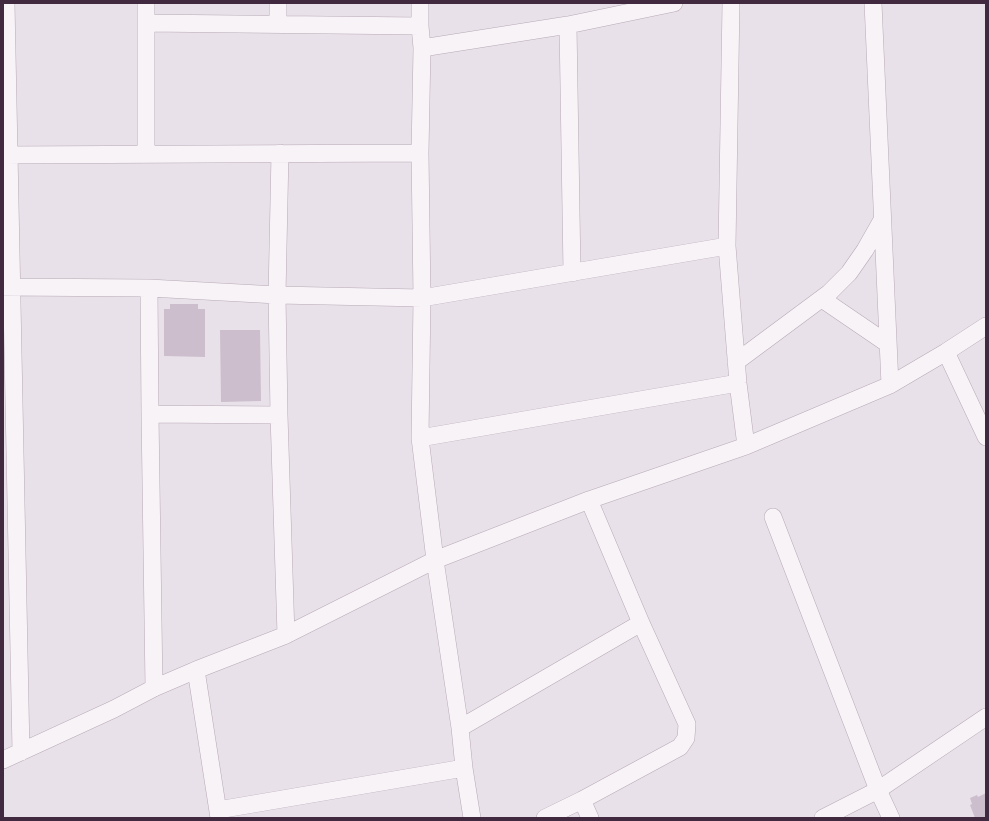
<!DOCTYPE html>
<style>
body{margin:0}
#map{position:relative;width:989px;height:821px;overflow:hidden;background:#e9e1e9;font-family:"Source Sans 3",sans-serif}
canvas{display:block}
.frame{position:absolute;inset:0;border:4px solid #412940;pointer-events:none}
</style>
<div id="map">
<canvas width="989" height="821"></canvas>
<div class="frame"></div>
</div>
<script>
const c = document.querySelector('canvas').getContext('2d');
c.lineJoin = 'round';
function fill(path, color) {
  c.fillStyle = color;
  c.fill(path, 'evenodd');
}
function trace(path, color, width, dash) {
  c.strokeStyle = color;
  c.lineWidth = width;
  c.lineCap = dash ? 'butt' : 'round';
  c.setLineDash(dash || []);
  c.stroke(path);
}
fill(new Path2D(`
 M170,304H198V309H205V357L164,356V309H170Z
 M220,330H260L261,401L221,402Z
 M986,793V818H975L970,805L972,804L970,798L977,795L978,797Z`), '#ccbecc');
const minor = new Path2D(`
 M6,3L21,752
 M420,3V26L422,48L420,153L422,298L420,438L435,560L460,728L464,768L472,818
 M731,3L727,246L738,383L746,446
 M873,3L890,385
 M146,23L420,26
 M278,24V3
 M568,25L572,273
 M422,48L568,25L674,3
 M280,153L277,295L279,415L286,635
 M146,154V3
 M3,155L420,153
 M3,287L149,288L277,295L422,298L727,246
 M149,288L150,414L154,688
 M822,299L888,344
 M946,352L986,437
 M736,362L829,293L849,273L865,250L882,220
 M150,414L279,415
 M420,438L738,383
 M773,517L878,790L891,818
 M196,670L219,818
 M460,728L641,623
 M3,760L114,709L154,688L196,670L286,635L435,560L589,500L746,446L890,385L946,352L986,326
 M582,800L590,818
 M218,810L464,768
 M545,818L582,800L680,747L686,738L687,724L641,623L589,500
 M823,818L878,790L986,717`);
trace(minor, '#b7aab6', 18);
trace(minor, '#f7f3f7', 17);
</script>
